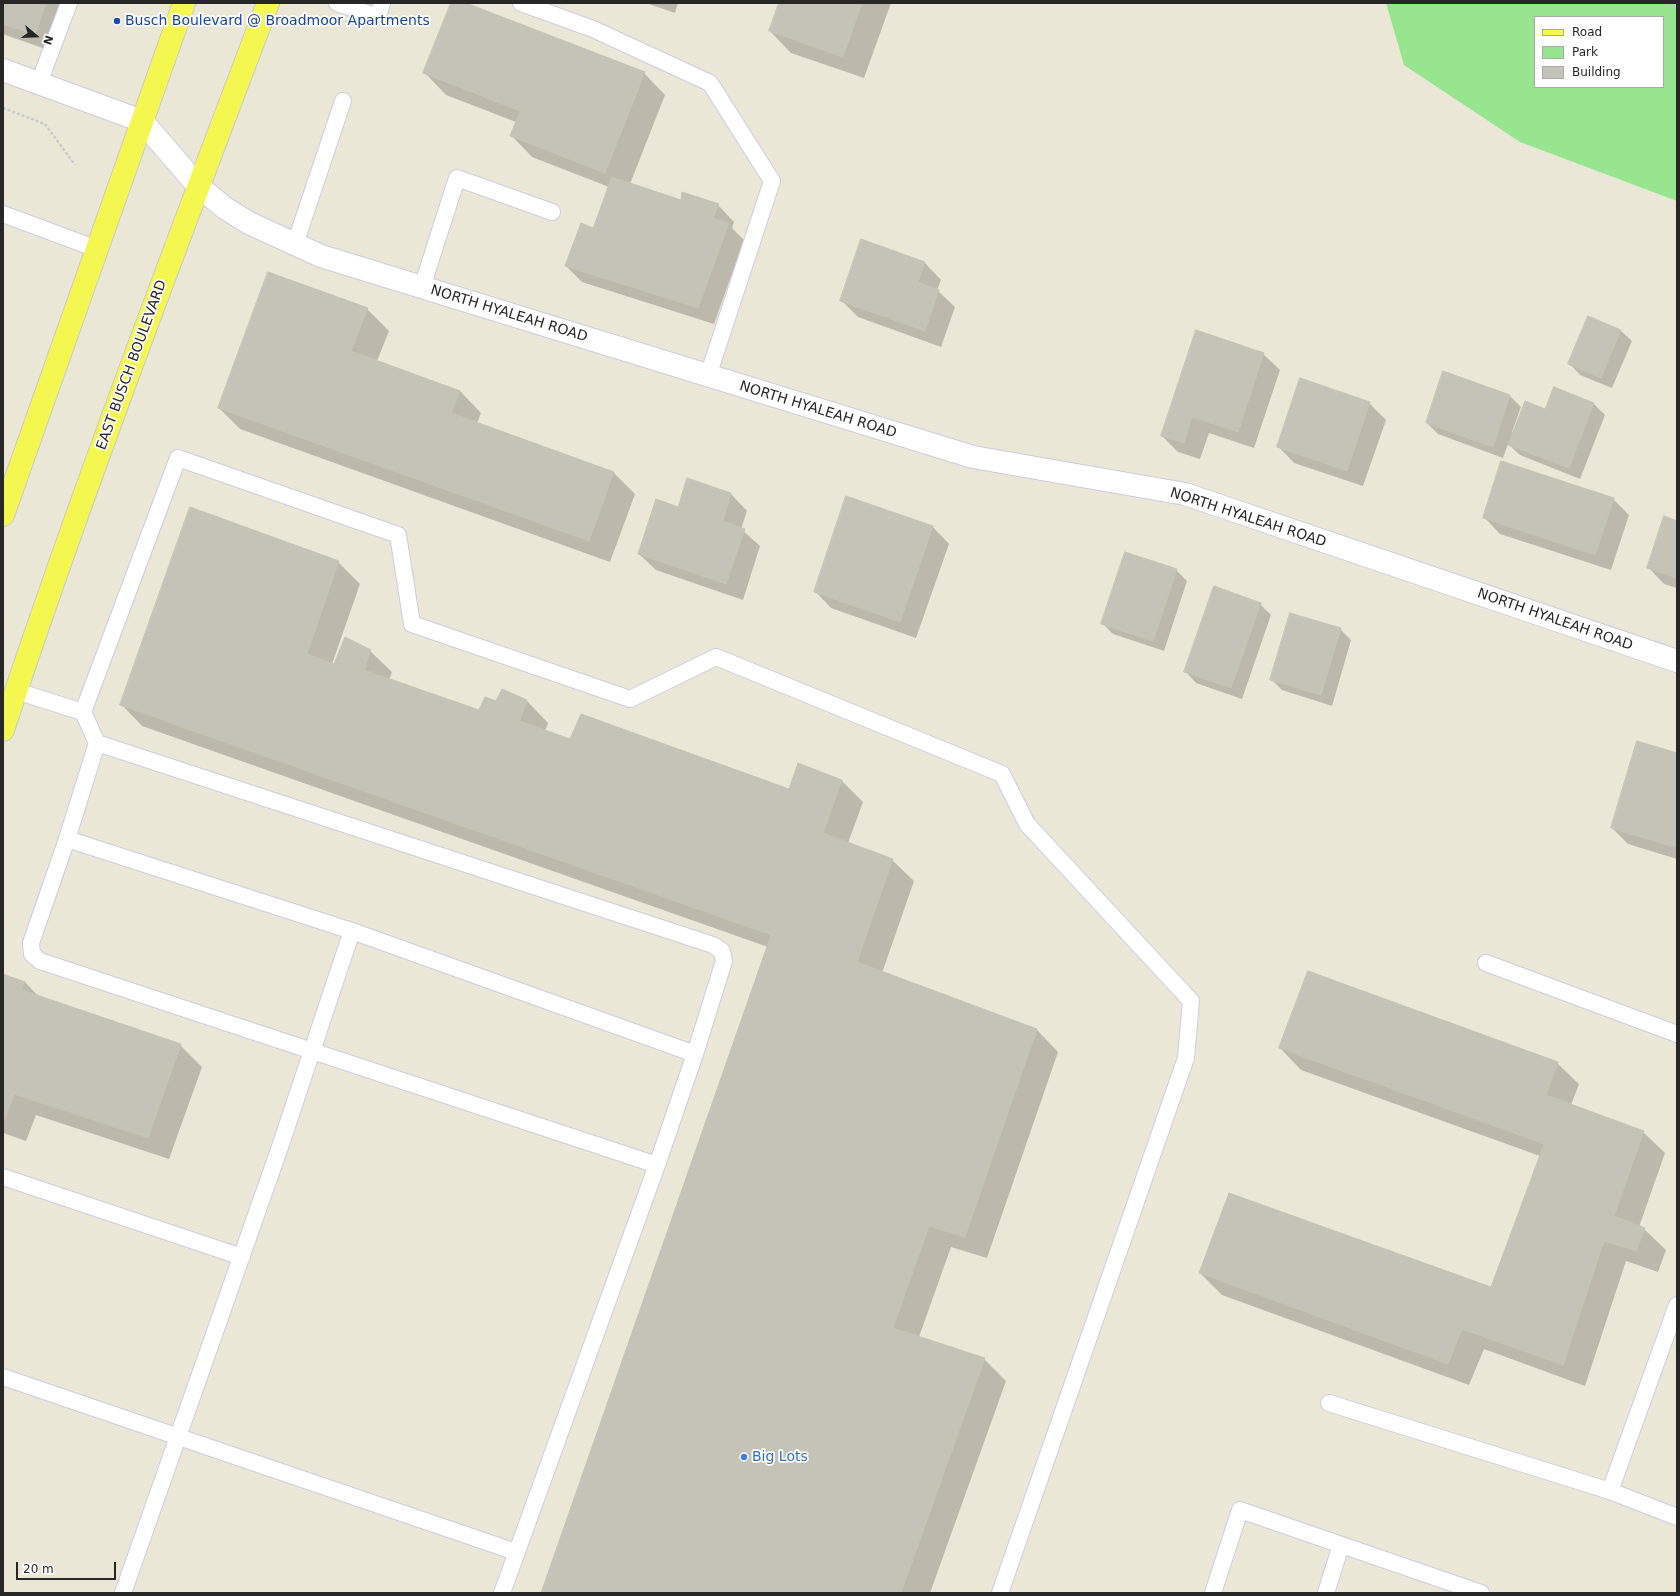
<!DOCTYPE html>
<style>
body{margin:0}
#map{position:relative;width:1680px;height:1596px;overflow:hidden;background:#ebe7d7;font-family:"DejaVu Sans",sans-serif}
canvas{display:block}
.frame{position:absolute;inset:0;border:4px solid #272727;pointer-events:none}
.legend{position:absolute;left:1534px;top:16px;width:130px;height:72px;box-sizing:border-box;background:#fff;border:1px solid #a9a9a9;margin:0;padding:5px 7px;list-style:none;font-size:12px;color:#272727}
.legend li{display:flex;align-items:center;gap:8px;height:20px}
.legend b{width:20px;border:1px solid #a9a9a9}
.north{position:absolute;left:16px;top:16px;width:40px;height:40px;-webkit-text-stroke:3px #fff;paint-order:stroke;rotate:109deg;font-size:11px;font-weight:700;line-height:16px;text-align:center;color:#272727}
.north::after{content:'';display:block;margin:auto;width:14px;height:18px;background:#272727;clip-path:polygon(50% 0,100% 100%,50% 72%,0 100%)}
.scale{position:absolute;left:16px;top:1562px;width:100px;height:18px;box-sizing:border-box;border:2px solid #272727;border-top:0;padding-left:5px;font-size:12px;line-height:14px;white-space:nowrap;color:#272727;-webkit-text-stroke:3px #fff;paint-order:stroke}
</style>
<div id="map">
<canvas width="1680" height="1596"></canvas>
<div class="frame"></div>
<ul class="legend">
<li><b style="height:5px;background:#f4f74f"></b>Road</li>
<li><b style="height:11px;background:#97e58f"></b>Park</li>
<li><b style="height:11px;background:#c5c3b7"></b>Building</li>
</ul>
<div class="north">N</div>
<div class="scale">20 m</div>
</div>
<script>
const c = document.querySelector('canvas').getContext('2d');
c.lineJoin = 'round';
function fill(path, color) {
  c.fillStyle = color;
  c.fill(path, 'evenodd');
}
function trace(path, color, width, dash) {
  c.strokeStyle = color;
  c.lineWidth = width;
  c.lineCap = dash ? 'butt' : 'round';
  c.setLineDash(dash || []);
  c.stroke(path);
}
function label(font, color, halo, rows, align = 'center') {
  c.font = font + ' "DejaVu Sans",sans-serif';
  c.lineWidth = 3.5;
  c.setLineDash([]);
  c.textBaseline = 'middle';
  c.strokeStyle = halo;
  c.fillStyle = color;
  for (const [text, x, y, turn = 0] of rows) {
    c.save();
    c.translate(x, y);
    c.rotate((+turn || 0) * Math.PI / 180);
    c.textAlign = isNaN(turn) ? turn : align;
    if (halo) c.strokeText(text, 0, 0);
    c.fillText(text, 0, 0);
    c.restore();
  }
}
fill(new Path2D(`
 M1386,3H1677V201L1520,142L1404,65ZM1535,17H1663V87H1535Z`), '#97e58f');
fill(new Path2D(`
 M3,3H69L51,51L3,34Z
 M452,3H463L644,73L665,95L630,184L681,201L718,205L734,222L732,228L744,240L714,324L582,282L566,266L594,229L609,187L532,157L511,135L516,122L446,95L425,73Z
 M646,3H678L675,13Z
 M780,3H891L864,78L791,53L770,31Z
 M862,241L925,263L941,280L937,290L955,307L941,347L858,317L841,300Z
 M367,309L389,331L377,361L460,391L481,413L477,423L614,473L635,494L610,562L240,429L219,408Z
 M1588,317L1621,331L1632,341L1612,388L1580,375L1570,364Z
 M1263,354L1280,370L1254,448L1209,433L1200,459L1178,452L1162,436Z
 M1444,373L1510,396L1521,407L1512,432H1514L1546,410L1554,389L1594,404L1605,415L1580,479L1520,455L1508,444L1503,458L1438,434L1427,423Z
 M1369,403L1386,420L1363,486L1294,463L1278,446Z
 M688,479L731,494L747,511L741,529L760,546L743,600L656,570L639,554L679,508Z
 M847,498L933,527L949,544L916,638L831,608L815,591Z
 M1613,499L1629,515L1611,570L1500,534L1484,517Z
 M1677,522V588L1664,584L1648,567Z
 M338,562L360,584L332,664L335,665L370,651L392,672L389,680L480,712L497,703L502,690L527,701L548,723L545,731L571,741L789,791L799,765L842,781L863,802L848,843L892,860L914,881L882,973L1037,1030L1058,1052L987,1258L951,1247L919,1337L984,1359L1006,1381L930,1593H542L768,947L142,726L121,704Z
 M1176,570L1187,581L1164,651L1113,634L1102,623Z
 M1260,604L1271,615L1242,699L1196,683L1186,672Z
 M1340,629L1351,640L1332,706L1282,690L1271,679Z
 M1677,754V859L1628,844L1612,828Z
 M3,975L25,982L39,997L180,1045L202,1067L169,1159L36,1115L26,1141L3,1133Z
 M1280,1048L1557,1063L1579,1084L1571,1105L1643,1132L1665,1153L1639,1227L1644,1229L1666,1250L1658,1272L1626,1261L1585,1386L1484,1349L1469,1385L1222,1295L1200,1273L1492,1288L1540,1156L1301,1070Z`), '#0003');
const building = new Path2D(`
 M3,3H46L35,35L3,24Z
 M451,3H466L645,72L605,173L510,136L520,111L423,73Z
 M779,3H862L843,57L769,31Z
 M612,177L681,200L682,192L719,204L713,218L729,223L698,308L565,266L581,223L593,228Z
 M861,239L925,262L918,282L939,290L925,331L840,301Z
 M268,272L368,308L351,351L460,391L451,413L614,472L589,541L218,408Z
 M1588,316L1621,330L1601,378L1568,364Z
 M1196,330L1264,353L1238,432L1192,417L1184,443L1161,436Z
 M1443,371L1510,395L1493,447L1426,423Z
 M1300,378L1370,402L1347,471L1277,447Z
 M1554,387L1594,403L1569,468L1508,445L1525,401L1545,409Z
 M1501,461L1614,498L1595,555L1483,518Z
 M687,478L731,493L723,521L745,529L726,584L638,554L656,499L678,507Z
 M846,496L933,526L900,622L814,592Z
 M190,507L339,561L307,654L334,664L345,637L371,650L364,670L479,710L485,697L496,701L502,689L527,700L520,721L570,739L581,714L789,789L798,763L842,780L823,833L893,859L857,962L1037,1029L965,1237L929,1226L893,1328L985,1358L901,1593H541L771,935L120,705Z
 M1664,516L1677,521V578L1647,568Z
 M1125,552L1177,569L1153,641L1101,624Z
 M1214,586L1261,603L1231,688L1184,672Z
 M1290,613L1341,628L1321,695L1270,680Z
 M1637,741L1677,753V848L1611,828Z
 M1308,971L1558,1062L1546,1095L1644,1131L1614,1216L1645,1228L1636,1251L1604,1241L1563,1365L1462,1329L1448,1364L1199,1273L1229,1193L1491,1287L1544,1144L1279,1048Z
 M3,974L25,982L22,990L181,1044L148,1138L14,1094L5,1120L3,1119Z`);
fill(building, '#c5c3b7');
trace(building, '#c5c3b1', 1);
const service = new Path2D(`
 M337,3L378,17L382,3
 M521,3L593,29L710,83L772,181L708,376
 M39,83L69,3
 M3,214L97,249
 M295,244L343,101
 M422,287L457,178L552,212
 M16,691L83,712L178,458L398,535L412,624L630,699L716,657L1002,774L1027,824L1191,1001L1186,1058L1000,1593
 M83,712L97,743L67,839L31,943L32,954L40,961L657,1165L502,1593
 M97,743L713,945L722,951L724,961L695,1054
 M67,839L352,931L695,1054L657,1165
 M1486,963L1677,1034
 M3,1177L242,1257
 M1677,1305L1610,1491L1677,1517
 M3,1377L516,1552
 M1329,1403L1610,1491
 M123,1593L280,1147L352,931
 M1213,1593L1240,1510L1481,1593
 M1326,1593L1341,1545`);
const minor = new Path2D(`
 M3,70L142,121L198,186L225,208L249,223L321,256L973,457L1185,494L1677,661`);
const primary = new Path2D(`
 M3,515L184,3
 M3,730C84,485 177,244 268,3`);
trace(service, '#cdcce1', 18);
trace(minor, '#cdcce1', 24);
trace(primary, '#cbcbcb', 24);
trace(new Path2D(`
 M3,108L45,124L75,165`), '#cbcbcb', 2.5, [3, 2]);
trace(service, '#fff', 16);
trace(minor, '#fff', 22);
trace(primary, '#f4f74f', 22);
for (const [x, y, r, color] of [
 [117,21,4,"#1a4fb4"],
 [744,1457,4,"#3f7fe0"]
]) {
  const dot = new Path2D();
  dot.arc(x, y, r, 0, 2 * Math.PI);
  c.fillStyle = color;
  c.fill(dot);
  trace(dot, '#fff', 1.5);
}
label('14px', '#164399', '#fff', [
 ["Busch Boulevard @ Broadmoor Apartments",125,21]
], 'left');
label('14px', '#272727', '#fff', [
 ["NORTH HYALEAH ROAD",509,314,17],
 ["EAST BUSCH BOULEVARD",132,365,-70],
 ["NORTH HYALEAH ROAD",818,410,17],
 ["NORTH HYALEAH ROAD",1248,518,18],
 ["NORTH HYALEAH ROAD",1555,620,19]
]);
label('14px', '#366cbe', '#fff', [
 ["Big Lots",752,1457]
], 'left');
</script>
